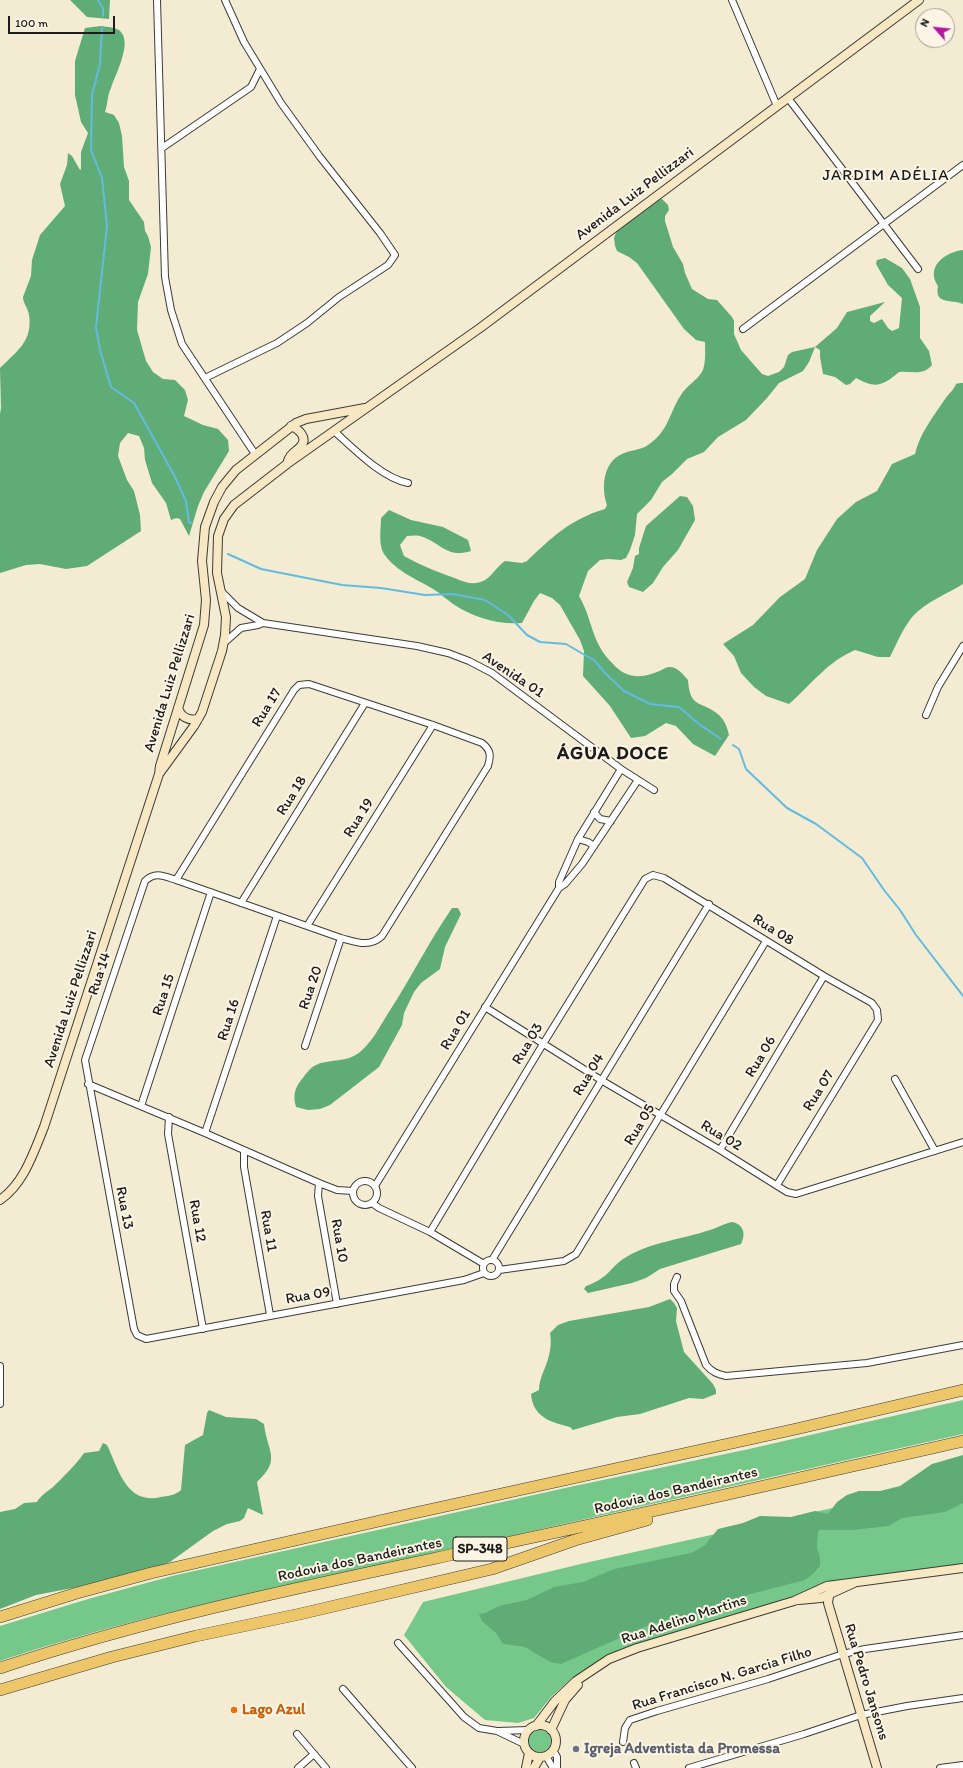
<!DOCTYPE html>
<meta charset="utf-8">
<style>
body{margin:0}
#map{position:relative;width:963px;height:1768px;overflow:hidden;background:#f3ecd3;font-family:Itim,sans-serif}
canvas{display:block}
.north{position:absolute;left:915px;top:8px;width:40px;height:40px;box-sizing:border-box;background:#fcf5e5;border:1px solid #a29e95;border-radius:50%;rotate:297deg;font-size:11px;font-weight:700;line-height:16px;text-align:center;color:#1c1c1c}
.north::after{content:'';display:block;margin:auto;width:14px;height:18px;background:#b5179e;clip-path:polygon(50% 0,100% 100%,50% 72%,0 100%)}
.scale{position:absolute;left:8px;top:16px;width:107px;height:18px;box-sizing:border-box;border:2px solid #1c1c1c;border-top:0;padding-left:5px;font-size:12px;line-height:14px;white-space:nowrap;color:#1c1c1c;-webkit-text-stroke:3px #fcf5e5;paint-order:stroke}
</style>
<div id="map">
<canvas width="963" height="1768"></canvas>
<div class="north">N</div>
<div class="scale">100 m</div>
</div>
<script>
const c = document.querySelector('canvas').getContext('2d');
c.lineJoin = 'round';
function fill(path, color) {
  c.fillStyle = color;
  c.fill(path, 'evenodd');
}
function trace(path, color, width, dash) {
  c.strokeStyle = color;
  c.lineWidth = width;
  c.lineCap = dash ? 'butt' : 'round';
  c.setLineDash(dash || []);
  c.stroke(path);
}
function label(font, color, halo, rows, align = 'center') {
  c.font = font + ' Itim,sans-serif';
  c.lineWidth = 4;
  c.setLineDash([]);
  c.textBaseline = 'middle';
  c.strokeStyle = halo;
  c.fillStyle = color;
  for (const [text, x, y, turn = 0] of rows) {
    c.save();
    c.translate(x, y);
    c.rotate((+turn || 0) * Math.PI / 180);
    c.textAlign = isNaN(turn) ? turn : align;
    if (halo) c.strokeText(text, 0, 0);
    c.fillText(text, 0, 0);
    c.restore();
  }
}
fill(new Path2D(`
 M963,1400V1434C779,1475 594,1517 410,1559C272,1589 134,1616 0,1661V1626L88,1599L172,1576L565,1488L749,1449Z
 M963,1479V1565L870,1577C840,1576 818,1586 792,1598L594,1666L572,1678L551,1697L534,1718L518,1723L485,1720L446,1687L404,1635L423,1602L585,1563Z
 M529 1741a11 11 0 1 1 22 0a11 11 0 1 1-22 0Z`), '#76c88a');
fill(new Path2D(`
 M70,0H110L109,19L87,17Z
 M101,26C107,27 117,27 121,32C132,44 115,75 111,88C107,96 108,104 105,112L114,115L119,123L122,136L124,167L129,181V200L144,222L145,231L148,236L151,247L148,274L138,302L137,330L146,361L153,372L163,379L175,380L185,390L188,400L184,416L203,425L218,429L228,440L229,451L204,492L198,506L189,536L180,519L176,518L171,520L166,503L152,483L145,460L144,448L139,436L128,433L120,443L118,456L127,480L134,491L140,515L141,531L87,566L66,569L40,564L26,565L0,573V414L1,408L0,368C17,351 33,341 29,315C28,308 23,303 23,297L31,276L32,260L40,235L65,206L60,184L67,165L68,153L72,156L80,170L81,169V152L88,133L81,122L75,95V61L85,28Z
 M662,199L668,205L669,210L665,216V221L673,247L683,264L685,273L692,289L708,299L717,300L732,317L734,321V334L741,350L762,374L768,376L779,372L784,367L788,355L792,352L815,347L837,328L847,312L885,302L870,316V321L874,323L882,319L888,328L892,331L899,328L902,298L888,285L876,264L877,260L885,258L902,268L910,279L920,307V338L929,351L932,365C923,376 912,371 899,372C882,386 876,389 856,378L850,384L846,385L835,377L823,374L820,357V350L815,347L809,362L803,371L779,383L767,398L746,420L718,437L704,452L687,459L672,474L662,482L651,500L637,514L635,535L630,550L626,558L621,560L608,559L600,560L588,571L579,596C594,622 590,641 613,664C626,678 639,679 657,672C660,671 665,668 668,667C677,666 683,674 688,680C690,710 702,700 719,715C725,721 727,727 729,735L715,756L693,744L676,726L666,723L645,736L631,738L610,706L583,676L584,651L580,640L560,605L552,598L540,593L534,601L522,623C497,625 473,617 453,604C446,599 440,593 433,589C415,578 397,572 384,554C378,544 381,529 381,518L389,510L411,520L443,527L468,540L471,551C446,559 441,542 420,536C416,535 411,536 407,536L400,545L404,556C418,564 431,569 446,575C460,579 470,588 485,580C493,575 497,566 505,561L522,563L527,561C552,537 571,519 605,509L607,505C601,488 603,462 622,454C630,450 641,450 648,445C669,431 669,413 681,395C686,386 699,379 703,370C706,361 705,351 705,342L696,340L684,329L637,263L629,257L617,251L615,246L614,238L618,227L652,201Z
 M963,250V304C951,299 934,305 938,286C925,267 945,252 963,250Z
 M960,383H963V584C947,594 926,602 913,616C903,628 897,643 890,657H878L855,650C827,662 811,685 789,704L766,696L754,687L741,673L734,656L723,644L753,625L780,597L805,579L817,550L837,519L856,502L877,491L892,464L915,454C920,433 933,417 945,399C949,393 954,390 956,384Z
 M680,496L687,497L693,506L695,520L678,550L663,567L653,583L643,592L629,587L627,582L633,568L635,556L639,554V548L646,526Z
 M452,908H458L461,914L445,947L440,969L421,983L414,992L404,1013L402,1025L379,1067L330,1105L320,1109L308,1110L296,1107C293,1096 294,1089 302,1079C305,1075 309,1069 314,1066C328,1058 345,1064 360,1052C372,1042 379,1028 387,1015C410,980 428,943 452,908Z
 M733,1222C744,1225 746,1234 741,1244L660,1269L646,1278L632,1283L588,1293L584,1289L586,1286C610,1278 610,1266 628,1256C652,1242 683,1239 710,1230C718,1228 724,1223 733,1222Z
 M670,1299L674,1303L677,1308L676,1321L684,1352L713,1384L716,1390V1394L703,1399L689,1398L640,1414L617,1417L573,1430L570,1427C550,1422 533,1417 531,1394L539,1390C539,1381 543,1373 546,1365C550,1354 552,1344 550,1333L558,1325L569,1321L649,1307Z
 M209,1410L226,1417L256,1419L264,1424C267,1452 282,1459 257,1482L263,1515L248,1508L244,1518L240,1521L227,1524L213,1531L170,1562L128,1579L99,1583L36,1595L0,1609V1512L15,1509L24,1503L37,1502C41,1495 47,1492 53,1487C64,1476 75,1466 84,1453L99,1451L103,1443L107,1445C119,1470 126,1505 161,1497C168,1496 176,1495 181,1490L185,1445L203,1435L207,1413Z
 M963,1455V1503L945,1512L902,1518L889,1526L852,1530H820L818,1532L817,1547L820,1558V1566L814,1573L805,1580L747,1595L710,1610L672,1618L647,1626L561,1664L550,1662L525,1647L503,1644L496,1633L482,1621L479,1614L485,1613L499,1606L527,1600L554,1587L583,1582L614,1569L691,1553L705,1545L718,1529L743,1523L760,1516L791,1517L815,1511L828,1514L837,1502L847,1495L859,1491H880L900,1486L932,1464Z`), '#60ac76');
trace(new Path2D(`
 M98,0L103,8V16
 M102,28L100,64L92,95L91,150L102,178L107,226L96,327L100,350L111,387L134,403L174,475L186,501L189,522L191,523
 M228,554L261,569L342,585L381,588L425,595L452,594L485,600L508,615L527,635L540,642L566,644L595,661L605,673L624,691L650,704L679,707L699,724L721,739
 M733,745L739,749L746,769L787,808L816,824L862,858L884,890L900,910L916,935L963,996`), '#62bbe0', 2);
const street = new Path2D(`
 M157,0L165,277L171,310L182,344L255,454
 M732,0L777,106
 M788,98L918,269
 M162,148L251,87L260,69
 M743,329L963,165
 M205,378L277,343L307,323L339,297L388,265L395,255L380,233L320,157L281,103L244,42L225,0
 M334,431C354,449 382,478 408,483
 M222,592L238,608L263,623L417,646L448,653L469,661L492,673L621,769L654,790
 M224,643L241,628L258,625L263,623
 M926,715L938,687L963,646
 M594,812L600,819L611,821
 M578,839L588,842L594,846
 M176,880L294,690L299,685L309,684L433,725L482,743C491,750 491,756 488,766L382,936C369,948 356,942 341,938L176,880C164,876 155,871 145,881L85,1060L134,1329L137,1335L146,1339L464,1280L484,1273
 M559,888V882L578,839L621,769
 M241,903L365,703
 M307,926L433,725
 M485,1007L601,1080L720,1150L787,1192L796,1194L963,1142
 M305,1046L341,938
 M895,1079L935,1151
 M88,1084L205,1133L319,1183L337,1190L353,1191
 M141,1106L211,892
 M169,1117L168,1134L203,1329
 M205,1133L277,916
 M720,1150L824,976
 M244,1151V1167L270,1315
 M353 1193a12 12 0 1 1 24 0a12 12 0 1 1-24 0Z
 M319,1183L318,1196L337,1304
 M375,1186L559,888L565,884L582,864L638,780
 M372,1203L379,1208L430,1232L484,1264
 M430,1232L543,1044L645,879L653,875L664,878L824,976L872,1003L877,1010L878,1020L777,1185
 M483 1268a8 8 0 1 1 16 0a8 8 0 1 1-16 0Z
 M492,1260L709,904
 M499,1270L564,1261L576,1254L766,941
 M677,1277L674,1284V1291L681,1301L706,1365C712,1372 717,1374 726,1376L867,1363L963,1345
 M0,1366V1404
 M398,1643L464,1717L479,1728L497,1731L524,1744
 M343,1689L412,1768
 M498,1731L528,1730
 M297,1734L326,1768
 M623,1742L625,1728L630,1720L657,1711L768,1679L843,1654L865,1649L963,1635
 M553,1750L557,1757V1768
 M546,1756L553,1768
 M634,1763L636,1768
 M298,1768L314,1754
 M689,1768L804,1734L861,1715L907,1706L963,1698
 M940,1768L963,1765`);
const secondary = new Path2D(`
 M288,461C290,453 296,452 301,446C308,438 299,429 291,426
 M178,708C181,717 188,721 198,719
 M159,774L194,726L202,712L222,651L225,635L226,617L217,573L218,536L224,519L234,505L287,464L480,328L919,0
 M0,1200C24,1183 33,1154 44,1127L159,774L160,766L204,625L206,600L202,561L204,538L205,527L214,502L222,487L236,470L296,423L306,419L365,408
 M827,1586L830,1590L828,1603L877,1768
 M799,1600L821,1598L854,1583
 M524 1741a16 16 0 1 1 32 0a16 16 0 1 1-32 0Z
 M536,1726L555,1701L576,1681L609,1659L637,1648L794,1601L827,1586L963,1568
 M551,1730L565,1700L578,1685
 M526,1768L529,1753
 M534,1768L540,1757`);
const highway = new Path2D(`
 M0,1617L77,1593L151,1573L410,1514L796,1429L963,1390
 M0,1668C162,1614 330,1581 497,1545C653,1512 808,1476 963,1441
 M0,1690L112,1657L196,1636L300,1614L492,1569L575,1540L647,1520`);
trace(street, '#3c3b37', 8);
trace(secondary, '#3c3b37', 10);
trace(highway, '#3c3b37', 12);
trace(street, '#fff', 6);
trace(secondary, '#f7e8c3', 8);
trace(highway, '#ecc669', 11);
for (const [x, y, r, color] of [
 [234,1710,4,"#e8710a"],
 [576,1749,4,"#6b7280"]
]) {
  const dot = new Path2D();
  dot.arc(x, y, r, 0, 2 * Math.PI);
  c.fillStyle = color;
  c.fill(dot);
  trace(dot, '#fcf5e5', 1.5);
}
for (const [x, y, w] of [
 [480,1549,54]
]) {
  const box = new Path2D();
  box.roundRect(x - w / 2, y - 12, w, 24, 3);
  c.fillStyle = '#fcf5e5';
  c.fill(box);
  trace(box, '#1c1c1c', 1);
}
label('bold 14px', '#1c1c1c', null, [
 ["SP-348",480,1549]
]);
label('15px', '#1c1c1c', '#fcf5e5', [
 ["Avenida Luiz Pellizzari",635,194,-37],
 ["Avenida 01",513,675,34],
 ["Avenida Luiz Pellizzari",170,683,-73],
 ["Rua 17",267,708,-58],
 ["Rua 18",292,796,-58],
 ["Rua 19",359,818,-58],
 ["Rua 08",773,930,32],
 ["Rua 14",100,974,-72],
 ["Rua 20",311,988,-71],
 ["Rua 15",164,995,-72],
 ["Avenida Luiz Pellizzari",71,999,-72],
 ["Rua 16",229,1020,-72],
 ["Rua 01",456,1030,-59],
 ["Rua 03",528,1044,-59],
 ["Rua 06",761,1057,-59],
 ["Rua 04",589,1075,-59],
 ["Rua 07",819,1091,-58],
 ["Rua 05",640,1125,-59],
 ["Rua 02",721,1136,31],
 ["Rua 13",124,1208,79],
 ["Rua 12",197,1221,80],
 ["Rua 11",268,1231,80],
 ["Rua 10",339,1241,80],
 ["Rua 09",308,1296,-10],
 ["Rodovia dos Bandeirantes",676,1491,-13],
 ["Rodovia dos Bandeirantes",360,1560,-12],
 ["Rua Adelino Martins",684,1620,-18],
 ["Rua Francisco N. Garcia Filho",722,1679,-17],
 ["Rua Pedro Jansons",866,1682,73]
]);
label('bold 15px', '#c56008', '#fcf5e5', [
 ["Lago Azul",242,1710]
], 'left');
label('bold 15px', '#5b616d', '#fcf5e5', [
 ["Igreja Adventista da Promessa",584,1749]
], 'left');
c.letterSpacing = '1px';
label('16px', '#1c1c1c', '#fcf5e5', [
 ["JARDIM ADÉLIA",886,176]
]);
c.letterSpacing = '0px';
c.letterSpacing = '1px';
label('bold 19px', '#1c1c1c', '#fcf5e5', [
 ["ÁGUA DOCE",613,754]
]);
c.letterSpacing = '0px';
</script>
